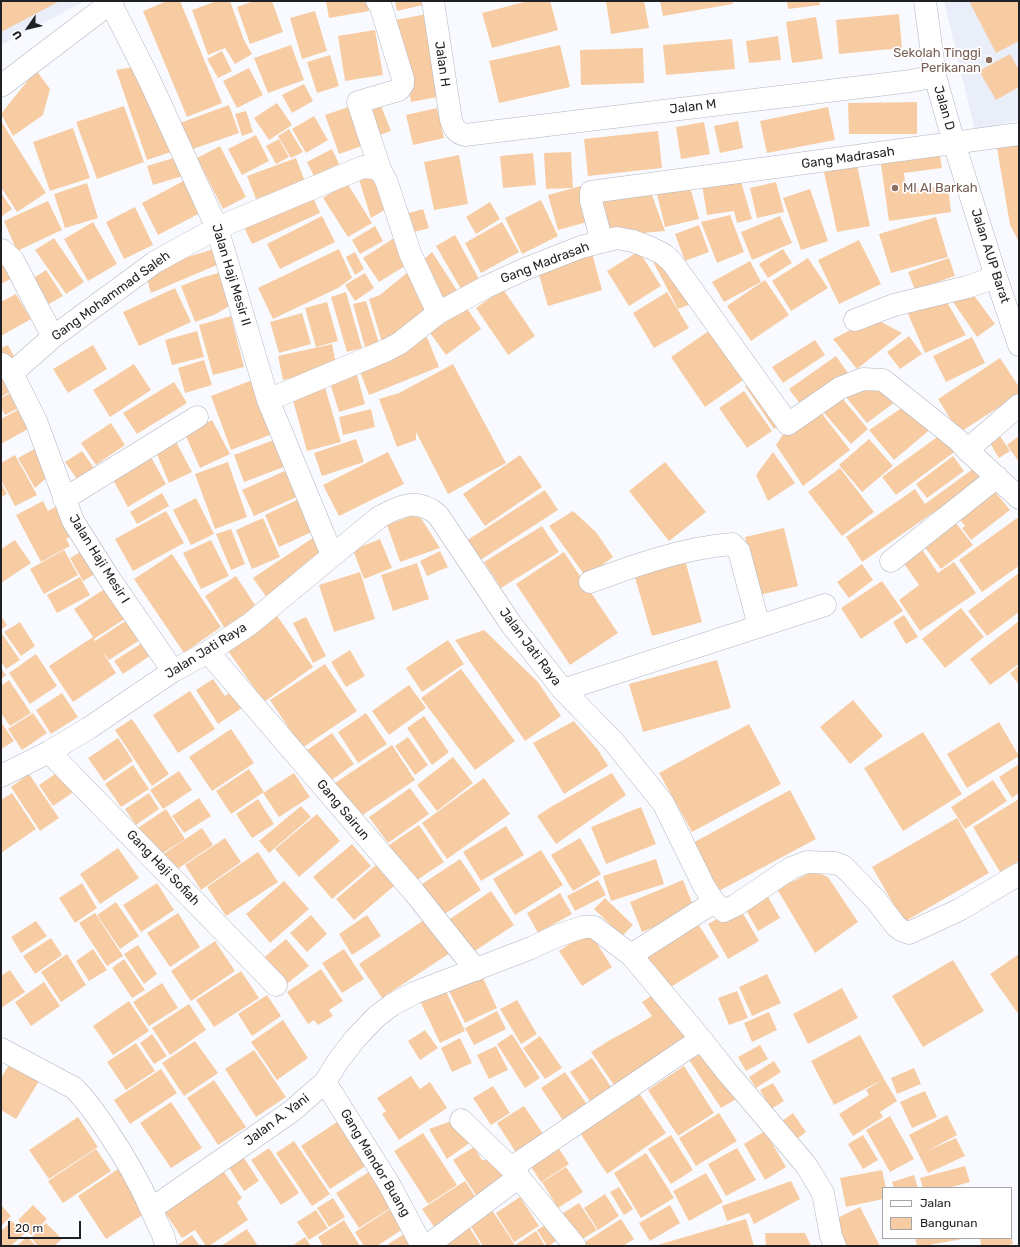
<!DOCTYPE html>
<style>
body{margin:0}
#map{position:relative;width:1020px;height:1247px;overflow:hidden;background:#f8faff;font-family:Rubik,sans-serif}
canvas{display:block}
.frame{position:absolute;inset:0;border:2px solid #1f2125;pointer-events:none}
.legend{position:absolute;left:882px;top:1187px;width:130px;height:52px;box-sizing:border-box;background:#fff;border:1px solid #a5a6a8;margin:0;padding:5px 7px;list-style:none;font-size:12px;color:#1f2125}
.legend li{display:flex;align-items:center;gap:8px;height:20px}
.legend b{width:20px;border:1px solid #a5a6a8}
.north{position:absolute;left:8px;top:8px;width:40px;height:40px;-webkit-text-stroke:3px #fff;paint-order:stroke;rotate:236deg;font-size:11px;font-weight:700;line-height:16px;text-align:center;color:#1f2125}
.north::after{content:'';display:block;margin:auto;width:14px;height:18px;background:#1f2125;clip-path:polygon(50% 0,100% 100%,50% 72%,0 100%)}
.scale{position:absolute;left:8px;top:1221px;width:73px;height:18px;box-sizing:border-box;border:2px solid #1f2125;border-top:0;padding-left:5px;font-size:12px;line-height:14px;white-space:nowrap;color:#1f2125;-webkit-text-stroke:3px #fff;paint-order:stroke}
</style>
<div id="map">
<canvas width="1020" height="1247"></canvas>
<div class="frame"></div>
<ul class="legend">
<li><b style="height:5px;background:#fff"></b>Jalan</li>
<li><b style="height:11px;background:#f8cca3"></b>Bangunan</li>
</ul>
<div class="north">U</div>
<div class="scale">20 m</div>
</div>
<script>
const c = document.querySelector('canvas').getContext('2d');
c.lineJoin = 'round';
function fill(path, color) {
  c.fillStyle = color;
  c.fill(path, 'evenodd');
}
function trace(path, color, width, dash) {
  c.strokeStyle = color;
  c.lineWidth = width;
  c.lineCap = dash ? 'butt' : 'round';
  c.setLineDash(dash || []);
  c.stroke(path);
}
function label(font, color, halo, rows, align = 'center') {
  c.font = font + ' Rubik,sans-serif';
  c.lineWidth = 3.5;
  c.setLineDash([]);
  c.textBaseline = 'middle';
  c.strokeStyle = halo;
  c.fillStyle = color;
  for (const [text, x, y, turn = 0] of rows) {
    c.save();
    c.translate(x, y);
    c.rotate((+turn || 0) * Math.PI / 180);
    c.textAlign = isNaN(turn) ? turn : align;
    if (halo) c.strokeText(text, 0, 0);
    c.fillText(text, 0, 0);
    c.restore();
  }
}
fill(new Path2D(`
 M1,1H85L1,45Z
 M944,1H1019V120L975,131Z`), '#eaeef9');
fill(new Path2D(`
 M1,1H60L1,32Z
 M167,1H180L222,103L187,117L143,11Z
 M217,1H230L244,40L252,54L235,64L225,48L208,55L192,10Z
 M254,1H272L283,32L250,44L237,7Z
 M326,1H367L369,11L329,18Z
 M395,1H422L423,5L397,11Z
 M528,1H550L558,30L492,48L482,13Z
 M606,1H644L649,28L611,34Z
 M660,1H732L733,4L663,16Z
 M787,1H819L820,5L788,9Z
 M969,1H1019V41L996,53Z
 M315,11L327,51L302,59L290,18Z
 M427,14L443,96L411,102L395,20Z
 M899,14L902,48L839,54L836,20Z
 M816,17L823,59L792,63L786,22Z
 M375,30L383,75L345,81L338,36Z
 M778,36L781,60L749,63L746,41Z
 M732,39L735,69L666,75L663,45Z
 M291,45L304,80L268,93L254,58Z
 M560,45L570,87L499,103L489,61Z
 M643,48L644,83L581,85L580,50Z
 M222,51L232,71L218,78L207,59Z
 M1010,54L1019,70V87L996,100L979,71Z
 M330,55L339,86L317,93L307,62Z
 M134,67L174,151L147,160L116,70Z
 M249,68L263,95L237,108L223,81Z
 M36,70L50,89L43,115L13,136L1,114Z
 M304,84L313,101L292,113L282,95Z
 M378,98L391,131L374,137L362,104Z
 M917,102V134H849L848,103Z
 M277,103L292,125L269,140L254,118Z
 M357,104L371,143L339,154L325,115Z
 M229,105L239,133L190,150L180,123Z
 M124,106L144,162L97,179L76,122Z
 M828,107L835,140L767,153L760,121Z
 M437,108L444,138L413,145L406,115Z
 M246,111L253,132L242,136L235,114Z
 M314,116L328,140L306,153L292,129Z
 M1,121L46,193L17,212L1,187Z
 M738,121L743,148L720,153L714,126Z
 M704,122L710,154L681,159L676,127Z
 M73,128L90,178L50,191L33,142Z
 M289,129L303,152L291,158L278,136Z
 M658,131L662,168L588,176L584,139Z
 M256,135L269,161L242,175L228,149Z
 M279,139L289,157L276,164L266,146Z
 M1019,139V242L1010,225L996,142Z
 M220,146L246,197L223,209L197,158Z
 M332,149L339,164L314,176L307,162Z
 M939,150L942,168L904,173L906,191L948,185L951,212L889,221L880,158Z
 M571,152L573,188L546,189L544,153Z
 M533,153L536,185L503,188L500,156Z
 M459,155L468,204L434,210L424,162Z
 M180,156L186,175L153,185L147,166Z
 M296,158L305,182L256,199L247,176Z
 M857,165L870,226L837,232L824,172Z
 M356,170L375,173L390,207L371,218Z
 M739,175L752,219L737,223L734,211L707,215L702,185Z
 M189,178L206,210L158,235L142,203Z
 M776,182L784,212L757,218L750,188Z
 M87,183L98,218L65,228L54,194Z
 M347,183L372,223L348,237L323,198Z
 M689,183L699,219L665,227L655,186Z
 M581,186L591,221L558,230L548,195Z
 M810,189L828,241L801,250L783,198Z
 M311,192L320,213L252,244L242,223Z
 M640,192L652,195L665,231L621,235L606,232L592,195Z
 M1,193L12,209L1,217Z
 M541,200L558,236L522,254L505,218Z
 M48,201L62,230L17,251L4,221Z
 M490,202L500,219L476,234L466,217Z
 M135,207L153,245L124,259L106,222Z
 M423,209L429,228L407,234L401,215Z
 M730,215L744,252L717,263L701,222Z
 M322,216L335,242L280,269L267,244Z
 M780,216L792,243L752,260L741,232Z
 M936,217L948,257L891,273L879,234Z
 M93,222L117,264L88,281L64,239Z
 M502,222L519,252L481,273L465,243Z
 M699,225L709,252L685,261L675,234Z
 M375,226L383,241L360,254L352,240Z
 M455,235L479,279L461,289L436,246Z
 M54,238L84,282L66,294L35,250Z
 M394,238L410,263L379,282L363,258Z
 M859,240L881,284L839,304L818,260Z
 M220,247L224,262L151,293L146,276L178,260Z
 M339,249L352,278L338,288L273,319L258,288Z
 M783,249L792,263L768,278L759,264Z
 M639,251L661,286L629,306L607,271Z
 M355,252L364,269L355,275L346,257Z
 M432,252L458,292L440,304L420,263Z
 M592,253L602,290L548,306L537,268Z
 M649,254L665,264L693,303L678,309Z
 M808,258L828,288L791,311L772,281Z
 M949,258L955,276L915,290L908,272Z
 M1,261L12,278L1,284Z
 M750,261L761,282L724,302L712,282Z
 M46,270L63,296L49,304L32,279Z
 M225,271L236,302L216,314L195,322L181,286L201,278Z
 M409,271L431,306L409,328L382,342L369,299L380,295Z
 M365,273L374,288L355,301L345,285Z
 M765,280L789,315L751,341L727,306Z
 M175,288L191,322L139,346L123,312Z
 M503,289L535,336L508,355L476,308Z
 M970,290L995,324L977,337L949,296Z
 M346,292L362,348L347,352L331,297Z
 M667,292L689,328L654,348L633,313Z
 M16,294L31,319L1,336V302Z
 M944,297L966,335L925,353L905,307Z
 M366,301L379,343L365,347L353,304Z
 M327,302L338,341L316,347L305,308Z
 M466,307L481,329L446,355L430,333Z
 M302,313L311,344L279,353L270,322Z
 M231,316L244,367L213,375L199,325Z
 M874,318L902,333L857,369L833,339Z
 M713,328L749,376L705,407L671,357Z
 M197,331L204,357L172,365L165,340Z
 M909,336L922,354L900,369L887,352Z
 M427,337L439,367L369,395L357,364Z
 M972,337L985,363L946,382L933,356Z
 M815,340L825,355L783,383L772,367Z
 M332,344L337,369L283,380L278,356Z
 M8,345L17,362L1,360V348Z
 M93,345L107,369L68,393L53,369Z
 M836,356L850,376L804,409L789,389Z
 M1000,358L1019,387V394L959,433L938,399Z
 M204,360L212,385L185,393L178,368Z
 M134,364L151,390L110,417L93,390Z
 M453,364L506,463L448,494L416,432V440L397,447L379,399L399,393Z
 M355,368L365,404L339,412L328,376Z
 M1,372L13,390L1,397Z
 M255,379L275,433L231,450L211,396Z
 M753,381L782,423L774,429L745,386Z
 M174,382L187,403L137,434L123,413Z
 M867,383L899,399L867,423L841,391Z
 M324,384L341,442L307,451L291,393Z
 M18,389L26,404L5,415L1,408V398Z
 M744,391L772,431L747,448L719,408Z
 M837,392L868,429L851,444L819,407Z
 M906,405L933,427L894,460L869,430Z
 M25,406L35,425L1,444V419Z
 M817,407L850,450L803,486L776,445L786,430Z
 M371,409L375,427L343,435L339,417Z
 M212,420L230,454L200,468L185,434Z
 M111,423L125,445L96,465L81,443Z
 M944,432L961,447L896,495L882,477Z
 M998,433L1010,451L999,458L988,440Z
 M1019,436V462L1007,445Z
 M174,438L192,472L169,483L156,452Z
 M279,438L289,465L244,482L234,455Z
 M356,439L364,462L322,476L314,453Z
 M869,439L893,466L862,492L839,465Z
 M42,445L50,475L35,488L18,458Z
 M82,451L94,468L77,479L65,462Z
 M388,452L404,484L339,516L323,485Z
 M773,452L795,483L768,501L756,475Z
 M15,455L37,495L15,506L1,480V463Z
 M520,455L542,487L485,526L463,494Z
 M953,456L964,471L927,498L916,484Z
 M151,457L166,484L128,507L112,478Z
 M228,462L247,517L215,529L195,474Z
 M665,462L706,512L669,541L629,491Z
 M977,466L986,476L862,562L846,537L915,489L925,504Z
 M840,468L874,512L842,536L808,492Z
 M287,470L299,496L254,516L242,490Z
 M1,483L7,494L1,497Z
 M991,487L1010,510L971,540L962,528L965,526L955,514Z
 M545,490L558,510L479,561L466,541Z
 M162,493L169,506L137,524L130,512Z
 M196,498L214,534L191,545L173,510Z
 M301,498L316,530L279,547L265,515Z
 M43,501L48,511L61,504L77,533L66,539L70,546L41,562L16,515Z
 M166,511L184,543L133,571L115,539Z
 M573,511L596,532L613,557L586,577L549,526Z
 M411,516L421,518L440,548L400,562L387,525Z
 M263,518L280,557L252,569L236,530Z
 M952,518L973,545L941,569L920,541Z
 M1017,518L1019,521V566L982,592L959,560Z
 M542,526L559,552L501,588L484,562Z
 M784,528L798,586L759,595L745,537Z
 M231,529L245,564L231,570L216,534Z
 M320,533L328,547L267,598L253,578Z
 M380,539L392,568L364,579L353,550Z
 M15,540L31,563L1,583V549Z
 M211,540L229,576L201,589L183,553Z
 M919,545L938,573L954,562L976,593L920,631L899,600L919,585L900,558Z
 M87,548L100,571L83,581L70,558Z
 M64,550L78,575L44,594L30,569Z
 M440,551L448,567L427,576L420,561Z
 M564,552L618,633L570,665L516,584Z
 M172,554L221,627L184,653L134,579Z
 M685,560L702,622L652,636L634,574Z
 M417,563L429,599L393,611L381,575Z
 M862,564L873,580L849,598L837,582Z
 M360,572L375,619L334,632L319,585Z
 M1019,573V612L987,636L968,611Z
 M236,576L257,608L225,629L205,596Z
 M80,577L90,595L57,613L47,595Z
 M882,581L903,611L861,639L841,608Z
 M109,586L129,616L94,639L95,641L133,616L146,636L109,660L102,651L116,673L73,702L49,666L93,637L74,609Z
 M961,608L984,637L945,668L922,639Z
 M275,613L313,667L264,702L226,648Z
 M904,615L918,637L906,644L893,622Z
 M1,616L7,625L1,630Z
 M306,617L326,656L313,663L293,623Z
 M1019,621V664L990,685L970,659Z
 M20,622L35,646L21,656L4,632Z
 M484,630L538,682L561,716L525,741L455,640Z
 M3,635L20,660L6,669L1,661V636Z
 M448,640L464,664L422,692L406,668Z
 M142,643L151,655L123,674L114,661Z
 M350,650L365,676L346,687L331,662Z
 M36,654L57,686L30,704L9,673Z
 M717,660L731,708L643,732L629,684Z
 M325,664L357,711L302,748L270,700Z
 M1019,666V685L1010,673Z
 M1,668L6,675L1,679Z
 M461,669L515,741L475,770L421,698Z
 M213,679L225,696L231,691L242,708L218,724L196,690Z
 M9,680L31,713L10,726L1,713V686Z
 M409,685L426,708L389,735L372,711Z
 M190,691L215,729L178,753L153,715Z
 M62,693L78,717L51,734L36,710Z
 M853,700L883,736L850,764L820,727Z
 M33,713L47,733L22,750L8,729Z
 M366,713L387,744L358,763L338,732Z
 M424,716L449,752L432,765L407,728Z
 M132,719L169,774L152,786L115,730Z
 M574,721L598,750L608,766L564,794L533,743Z
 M1,722L14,741L1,749Z
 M999,722L1019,756L967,788L947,754Z
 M749,724L781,784L692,832L659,773Z
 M231,729L254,763L212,791L189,757Z
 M923,732L962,794L903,831L864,768Z
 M332,733L354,764L326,784L304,752Z
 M408,737L428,765L415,775L395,746Z
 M118,738L133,761L104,781L88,758Z
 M392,745L415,780L358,818L335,783Z
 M453,757L473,783L437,811L417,785Z
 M1019,764V793L1012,798L999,777Z
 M133,765L149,789L121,807L105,784Z
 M249,769L264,792L231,814L216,791Z
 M61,770L75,791L53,806L39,785Z
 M179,771L192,790L163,809L150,790Z
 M294,773L310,797L279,817L263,793Z
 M612,773L626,795L556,844L537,816L554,805Z
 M29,774L59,818L40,831L11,787Z
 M484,778L510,814L447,859L422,823Z
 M993,780L1007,801L965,829L951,807Z
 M410,788L429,814L388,843L369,817Z
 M790,790L816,839L717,892L691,844Z
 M12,793L36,829L1,853V800Z
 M149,793L159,809L136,825L125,809Z
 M199,798L211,816L184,833L172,816Z
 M258,799L274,824L252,838L236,814Z
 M1019,799V861L1000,872L973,827Z
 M301,806L311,817L269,853L259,841Z
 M641,807L656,844L606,864L591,827Z
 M166,809L185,839L157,857L138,828Z
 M317,814L340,841L299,877L275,849Z
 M957,818L989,873L904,922L872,867Z
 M419,825L444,862L411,884L386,847Z
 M506,826L524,855L481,881L463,852Z
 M202,828L213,845L173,872L162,855Z
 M225,838L241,862L201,890L185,865Z
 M580,838L601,874L573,891L551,855Z
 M352,844L371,866L332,899L313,877Z
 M118,848L139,878L100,904L80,874Z
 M541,850L563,885L515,915L493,879Z
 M258,852L278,882L226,916L207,887Z
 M460,859L481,890L440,917L419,886Z
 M656,859L664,884L611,901L603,876Z
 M376,865L394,886L354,920L336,899Z
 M814,871L828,877L858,922L815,953L777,889Z
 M598,880L606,895L575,911L567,896Z
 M683,880L695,910L642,932L630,902Z
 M284,881L309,909L270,943L246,914Z
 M82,883L97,908L75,923L59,898Z
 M157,883L174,910L141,932L123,905Z
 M491,891L514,925L469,955L447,921Z
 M560,893L572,914L538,933L527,913Z
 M767,895L780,918L758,931L745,908Z
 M605,898L633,925L622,936L594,909Z
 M116,902L139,936L120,949L97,915Z
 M739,907L759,941L728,959L708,924Z
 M95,913L123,956L107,966L79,923Z
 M178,913L200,947L170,967L147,933Z
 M311,915L327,934L307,952L290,933Z
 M367,915L381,936L352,955L339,934Z
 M427,918L450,953L382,998L359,964Z
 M695,919L719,957L666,990L642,952Z
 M36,921L47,936L21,953L11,937Z
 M589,931L612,967L582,986L559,951Z
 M51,938L62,955L35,974L23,956Z
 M286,939L309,966L283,987L261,960Z
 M215,941L235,971L191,1001L171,971Z
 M138,945L157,974L144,984L124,954Z
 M93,949L107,970L89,981L76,961Z
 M344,949L364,979L342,993L322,963Z
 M67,954L86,985L61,1002L41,972Z
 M1019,954V1015L990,974Z
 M124,959L145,990L132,998L112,968Z
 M953,960L984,1011L923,1047L892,996Z
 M321,969L343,1001L329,1010L333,1016L318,1025L314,1020L308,1024L287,992Z
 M10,970L25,992L1,1008V976Z
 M241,971L259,998L214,1027L196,1000Z
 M767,974L781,1003L752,1016L739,987Z
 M482,976L497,1008L465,1023L449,991Z
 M44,982L60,1006L31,1026L15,1002Z
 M162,983L178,1008L149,1026L133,1002Z
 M444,987L465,1031L440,1043L419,999Z
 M842,988L858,1018L808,1044L793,1014Z
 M737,991L748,1018L729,1025L718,998Z
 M657,992L689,1036L616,1088L591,1052L610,1040L634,1027L652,1016L642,1002Z
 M267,995L281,1016L252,1036L238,1014Z
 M517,1000L537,1034L521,1044L500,1009Z
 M129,1001L149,1031L113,1055L93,1026Z
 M189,1004L206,1030L170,1055L152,1028Z
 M497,1011L506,1029L474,1045L465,1028Z
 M769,1012L777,1030L752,1042L744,1023Z
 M283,1020L308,1058L277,1080L251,1042Z
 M425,1030L438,1048L420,1060L408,1041Z
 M152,1034L167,1056L154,1064L140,1043Z
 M512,1034L540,1078L525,1088L497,1044Z
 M860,1035L884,1079L897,1101L880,1112L883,1117L853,1136L839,1114L869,1095L866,1090L882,1080L834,1105L811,1061Z
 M540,1036L562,1068L545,1079L523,1048Z
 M460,1038L472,1063L452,1072L441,1048Z
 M195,1041L218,1073L184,1096L162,1063Z
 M136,1043L155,1071L126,1090L107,1062Z
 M760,1045L768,1059L746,1071L738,1057Z
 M496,1046L508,1070L489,1079L477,1055Z
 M254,1050L286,1097L256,1117L225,1069Z
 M707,1051L738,1098L721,1108L689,1060Z
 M13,1058L42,1076L16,1119L1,1110V1078Z
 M592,1058L613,1090L592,1104L570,1072Z
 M774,1061L781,1072L756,1088L749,1077Z
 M684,1066L714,1113L678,1136L648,1090Z
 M914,1068L921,1084L897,1094L891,1078Z
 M161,1069L177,1093L130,1124L114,1100Z
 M565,1072L590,1109L566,1125L541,1088Z
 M411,1076L420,1089L430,1082L447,1108L399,1140L382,1114L386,1111L377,1098Z
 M214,1080L246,1127L218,1145L187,1098Z
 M773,1083L784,1101L771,1109L760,1090Z
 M493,1086L510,1113L491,1125L473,1098Z
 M925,1091L937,1117L912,1128L900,1102Z
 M639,1093L666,1133L607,1174L580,1133Z
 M171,1102L202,1148L171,1168L140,1123Z
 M524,1106L548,1141L520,1159L497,1123Z
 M719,1113L737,1141L696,1166L679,1138Z
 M793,1113L806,1132L791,1143L778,1124Z
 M947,1115L957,1135L927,1151L956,1138L965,1156L928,1173L909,1135Z
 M890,1116L914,1159L890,1172L866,1130Z
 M78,1117L98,1147L49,1179L29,1150Z
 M343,1118L372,1162L330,1189L301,1146Z
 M457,1119L475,1139L447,1159L429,1129Z
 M765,1131L786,1167L765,1180L744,1144Z
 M423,1133L457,1185L428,1204L394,1151Z
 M671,1135L693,1170L671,1184L648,1149Z
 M863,1135L878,1160L863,1169L848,1144Z
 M294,1141L330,1194L312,1206L276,1153Z
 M554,1141L569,1164L541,1182L526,1159Z
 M474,1147L482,1160H500L514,1176L481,1203L453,1160Z
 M269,1148L299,1193L281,1205L251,1160Z
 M737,1148L756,1180L726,1196L708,1164Z
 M96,1149L111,1171L63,1203L48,1181Z
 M646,1153L674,1198L641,1218L614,1173Z
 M244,1158L259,1181L244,1191L229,1168Z
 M965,1166L970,1182L948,1188H923L920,1178Z
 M121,1167L150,1210L106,1239L78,1196Z
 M566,1167L583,1192L558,1208L542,1182Z
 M375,1168L398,1203L359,1228L336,1193Z
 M882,1170L886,1188H883V1199L846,1207L840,1178Z
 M224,1172L242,1198L237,1202L248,1220L209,1246H206L195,1230L182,1238L164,1211Z
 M706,1173L723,1202L689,1221L673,1191Z
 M914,1175L918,1188H894L892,1182Z
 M465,1181L480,1204L437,1231L422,1209Z
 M791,1181L800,1199L754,1224L749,1213L727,1221L722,1206Z
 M619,1187L633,1209L624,1215L610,1192Z
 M605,1194L619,1216L598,1230L584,1208Z
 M520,1197L539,1226L514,1242L496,1213Z
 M333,1198L345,1217L329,1227L317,1208Z
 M579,1203L597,1230L581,1240L563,1213Z
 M1,1205L11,1216L1,1226Z
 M33,1205L47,1219L31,1235L18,1220Z
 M670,1205L680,1223L650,1241L639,1223Z
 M393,1207L406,1227L377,1246H364L355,1232Z
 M860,1207L880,1246H842L829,1222Z
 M316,1210L328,1228L309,1240L297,1222Z
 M492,1210L515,1245L536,1231L545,1246H483L470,1225Z
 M621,1219L634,1239L623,1246H581L580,1245Z
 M746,1219L754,1246H654Z
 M344,1220L360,1246H323L318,1237Z
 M12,1221L24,1234L11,1246H1V1231Z
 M552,1221L564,1235L549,1246H547L537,1230Z
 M46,1223L62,1239L54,1246H38L31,1238Z
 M469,1227L481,1246H440Z
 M247,1229L258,1246H221Z
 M406,1233L414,1246H390L388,1244Z
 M765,1233H805L811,1246H766Z
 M1011,1234L1013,1244L1001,1246H981L980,1238H1011Z
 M192,1235L200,1246H176Z
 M27,1236L36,1246H17Z
 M305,1237L311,1246H292Z
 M915,1238H961L962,1239L924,1246H917Z`), '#f8cca3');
const street = new Path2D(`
 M377,1L380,4L403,79V84L399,90L358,102L381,172L386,180L410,253L438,313
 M433,1L451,120C454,128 456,133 465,135L911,81L935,76
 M925,1L935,76L954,143L996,277L1019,345
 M110,2L148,77L217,228L268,400L332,555
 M1,86L113,1
 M602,242L591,201V192L1019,134
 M1,251L2,250L13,260L53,337
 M855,320L894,305L967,287L996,277
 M2,364L12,373L36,421L73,521L109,578L173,671
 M12,373L53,337L155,262L217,228L363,167L374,168L381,172
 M268,400L387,350L400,343L438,313L486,287L525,269L581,247L617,238L633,241L651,248L663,254L672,262L788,424L840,388L863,379L883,380L958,440L967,450L1019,498
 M967,450L1019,405
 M64,499L197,417
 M891,561L997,477
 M590,582C636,565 683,548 732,544L739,551L759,626
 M208,652L414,892L476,970
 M563,690L825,605
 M49,752L276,985
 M631,955L714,902
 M1,1049L74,1088C86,1100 96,1114 106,1129C123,1154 139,1181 151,1209L292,1111L325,1082L338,1061L355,1039L377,1016L392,1005L414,993L531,948L554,937L583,927H594L631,955L701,1039L727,1072L806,1165L823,1193L831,1236L835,1246
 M325,1082L389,1184L422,1246
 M461,1120L511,1168L575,1246
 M511,1168L701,1039
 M151,1209L163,1235L166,1246
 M427,1246L519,1177`);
const secondary = new Path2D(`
 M1,776L49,752L89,728L173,671L208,652L250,624L378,518C399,506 417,497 438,515L511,624L563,690L613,741L663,803L704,886L714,902L724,911L736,905L791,868L807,862L835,863L843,866L876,900L896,926L901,930L909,933L961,909L1019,874`);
trace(street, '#b1b5c0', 23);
trace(secondary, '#b1b5c0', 23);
trace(street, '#fff', 22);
trace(secondary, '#fff', 22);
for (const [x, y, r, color] of [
 [989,60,4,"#8d6e63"],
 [895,188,4,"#8d6e63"]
]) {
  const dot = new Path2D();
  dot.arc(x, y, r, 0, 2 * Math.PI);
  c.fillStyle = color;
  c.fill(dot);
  trace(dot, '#fff', 1.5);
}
label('13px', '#785e54', '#fff', [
 ["Sekolah Tinggi",981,53],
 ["Perikanan",981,68],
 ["MI Al Barkah",903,188,"left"]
], 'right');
label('13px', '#1f2125', '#fff', [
 ["Jalan H",442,64,82],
 ["Jalan M",693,107,-7],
 ["Jalan D",944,108,74],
 ["Gang Madrasah",848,158,-8],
 ["Jalan AUP Barat",990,256,72],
 ["Gang Madrasah",545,263,-21],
 ["Jalan Haji Mesir II",231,275,73],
 ["Gang Mohammad Saleh",111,296,-36],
 ["Jalan Haji Mesir I",99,559,58],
 ["Jalan Jati Raya",530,647,53],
 ["Jalan Jati Raya",206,651,-32],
 ["Gang Sairun",343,810,50],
 ["Gang Haji Sofiah",163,868,46],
 ["Jalan A. Yani",277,1120,-37],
 ["Gang Mandor Buang",375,1163,59]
]);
</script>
